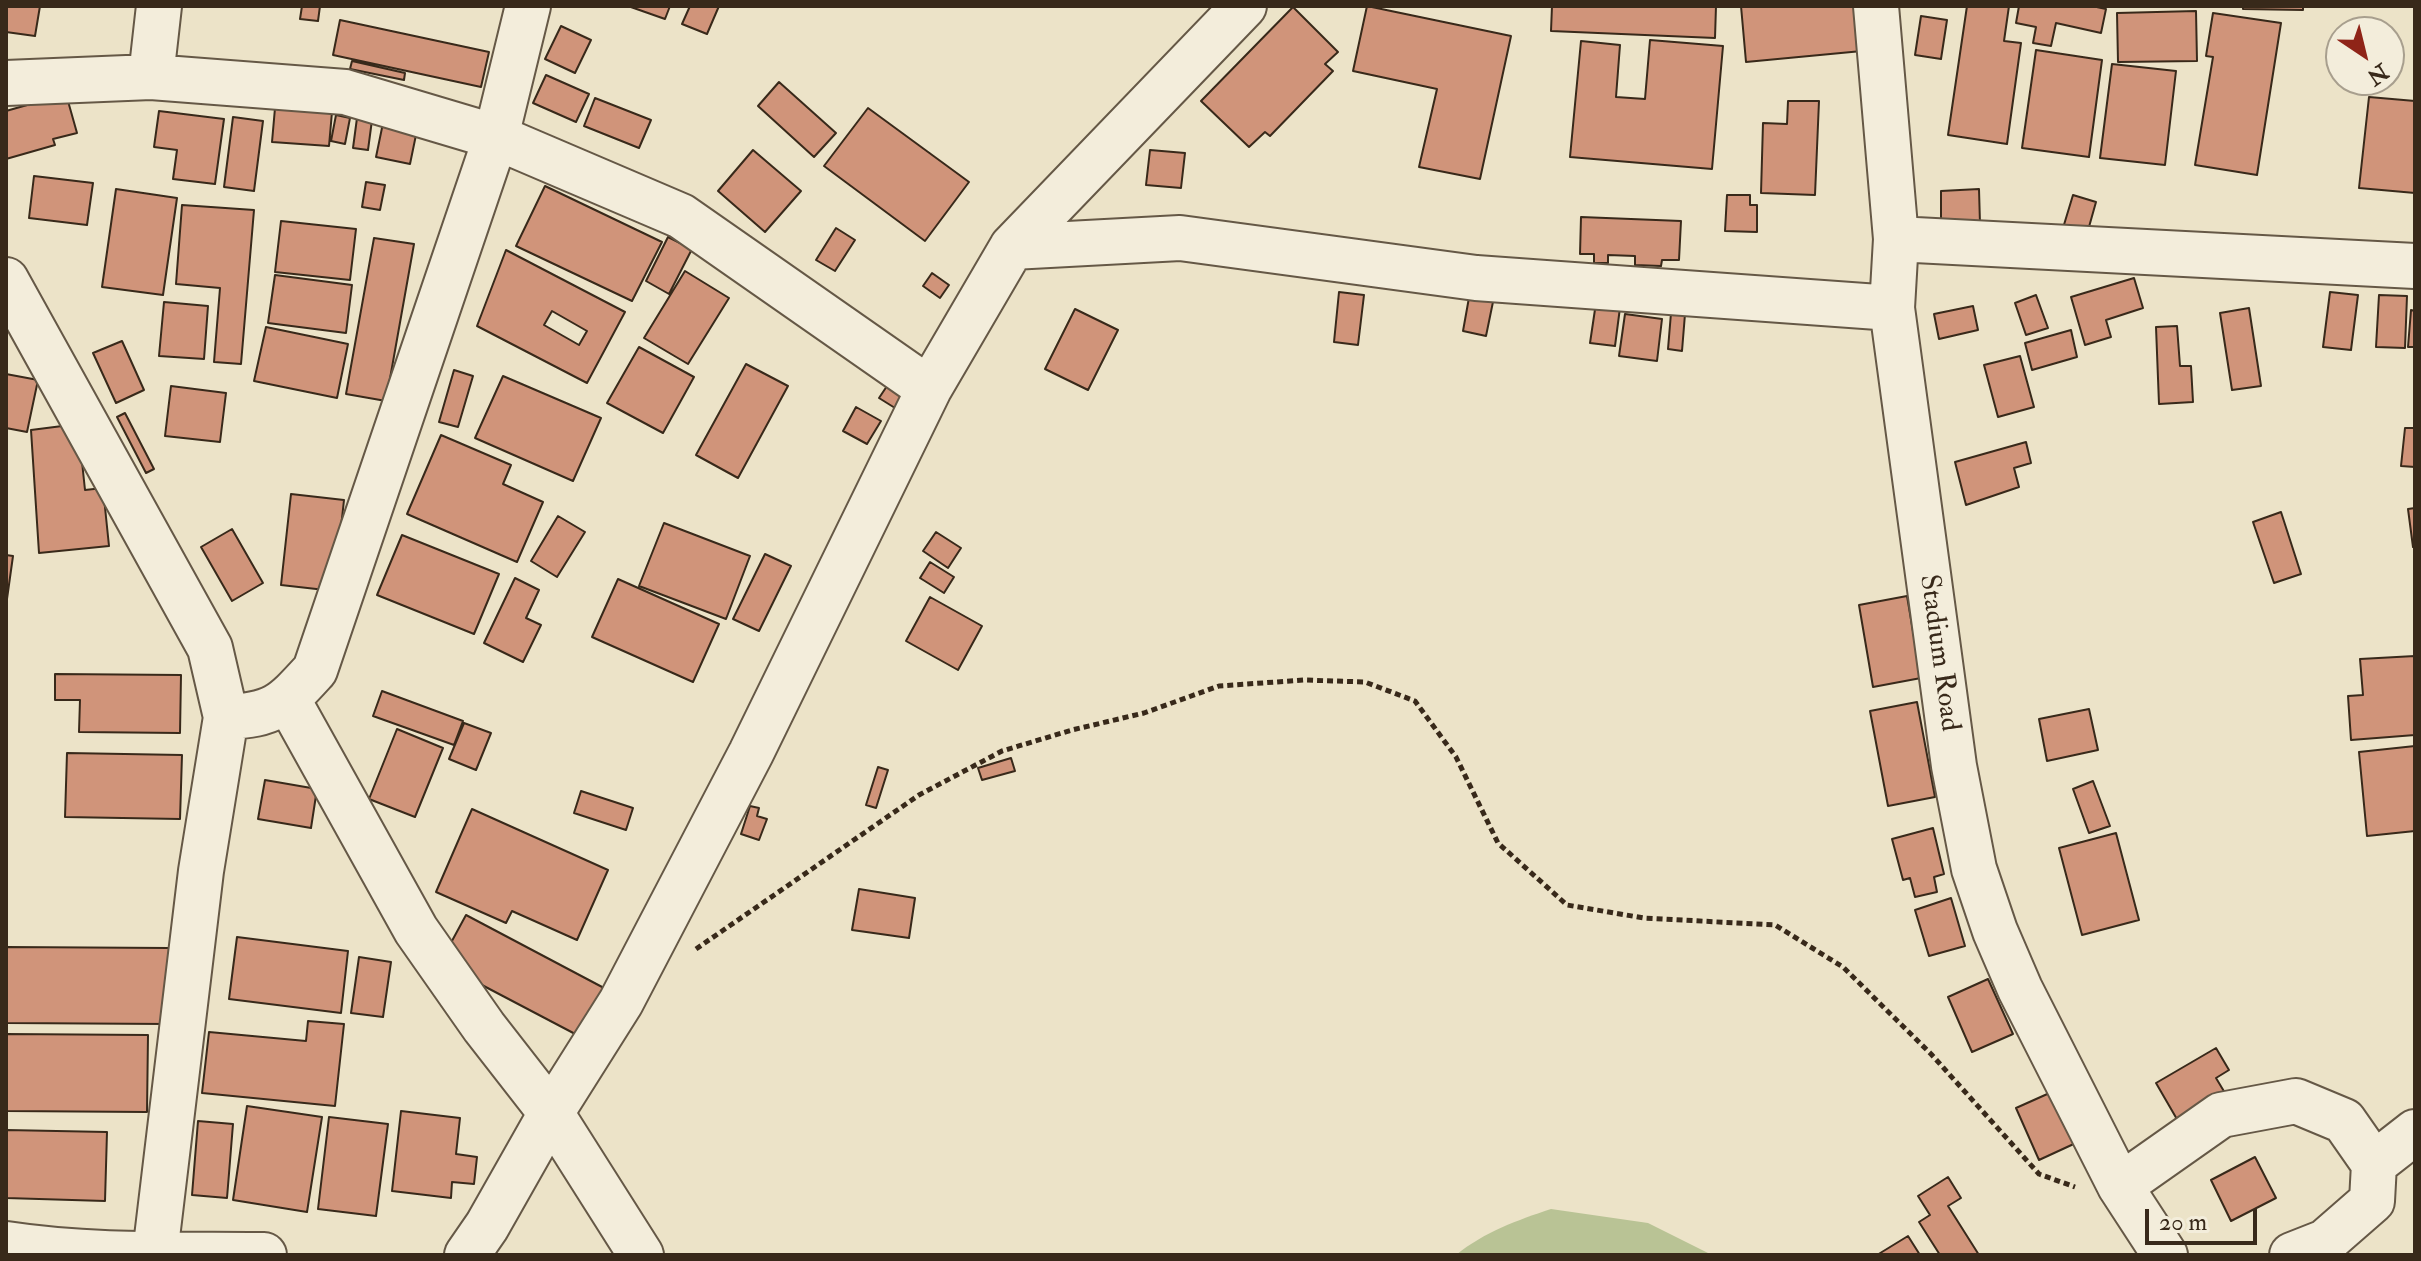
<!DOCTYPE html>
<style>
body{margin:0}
#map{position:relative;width:2421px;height:1261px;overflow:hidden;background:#ece3c8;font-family:"IM FELL Double Pica",serif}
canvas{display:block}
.frame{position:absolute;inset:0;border:8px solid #38291a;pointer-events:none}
.north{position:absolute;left:2325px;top:16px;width:80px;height:80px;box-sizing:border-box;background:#f3eddb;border:2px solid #a89f8e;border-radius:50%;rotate:145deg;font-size:22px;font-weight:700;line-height:32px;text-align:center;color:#38291a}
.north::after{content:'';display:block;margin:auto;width:28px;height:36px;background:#8f2418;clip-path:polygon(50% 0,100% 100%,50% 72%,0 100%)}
.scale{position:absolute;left:2145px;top:1209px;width:112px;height:36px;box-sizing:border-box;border:4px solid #38291a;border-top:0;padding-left:10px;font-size:24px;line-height:28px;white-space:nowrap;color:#38291a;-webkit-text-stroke:6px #f3eddb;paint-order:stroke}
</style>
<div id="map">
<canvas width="2421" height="1261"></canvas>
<div class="frame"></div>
<div class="north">N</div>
<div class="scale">20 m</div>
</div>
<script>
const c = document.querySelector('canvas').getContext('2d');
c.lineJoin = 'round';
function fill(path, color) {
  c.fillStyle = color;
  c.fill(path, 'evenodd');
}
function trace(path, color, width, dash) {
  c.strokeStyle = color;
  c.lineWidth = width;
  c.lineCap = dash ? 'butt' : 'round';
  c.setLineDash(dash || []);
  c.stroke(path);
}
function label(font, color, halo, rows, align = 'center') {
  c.font = font + ' "IM FELL Double Pica",serif';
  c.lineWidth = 8;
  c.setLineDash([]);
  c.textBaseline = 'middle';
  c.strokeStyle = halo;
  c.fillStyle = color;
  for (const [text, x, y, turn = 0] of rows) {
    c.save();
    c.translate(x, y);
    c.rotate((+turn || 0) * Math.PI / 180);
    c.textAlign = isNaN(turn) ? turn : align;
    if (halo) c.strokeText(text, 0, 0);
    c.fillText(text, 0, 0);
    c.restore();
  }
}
fill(new Path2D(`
 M1551,1209L1648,1223L1712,1255H1456C1484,1232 1518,1220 1551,1209Z`), '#b9c395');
const building = new Path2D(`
 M6,6H40L35,36L6,32Z
 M302,6H320L318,21L300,19Z
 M628,6H670L665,19Z
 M690,6H719L707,34L682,24Z
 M1367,6L1511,36L1480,179L1419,167L1437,89L1353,71Z
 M1552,6H1716L1715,38L1551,31Z
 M1741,6H1858L1862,51L1746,62Z
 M1967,6H2009L2004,41L2021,43L2007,144L1948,135Z
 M2019,6H2092L2106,9L2101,33L2056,23L2051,46L2033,43L2036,27L2016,23Z
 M2243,6H2303V10L2243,9Z
 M1293,7L1338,52L1325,64L1333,71L1270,136L1265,132L1249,147L1201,101Z
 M2196,11L2197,61L2118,62L2117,13Z
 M2213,13L2281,23L2257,175L2195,165L2213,57L2206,56Z
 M1921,16L1947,20L1941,59L1915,55Z
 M340,20L489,52L481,87L333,55Z
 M561,26L591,40L575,73L545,59Z
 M1650,40L1723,46L1712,169L1570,157L1581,41L1620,45L1616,97L1645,99Z
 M2036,50L2102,60L2089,157L2022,148Z
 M352,61L405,73L404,80L350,69Z
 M2112,64L2176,71L2165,165L2100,158Z
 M546,75L589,94L576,122L533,103Z
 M779,82L836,133L814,157L758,106Z
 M66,94L77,133L53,139L55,145L6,159V111Z
 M2369,97L2415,101V193L2359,188Z
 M595,98L651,120L639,148L584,126Z
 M1788,101H1819L1815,195L1761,193L1763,123L1787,124Z
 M275,108L332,112L329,146L272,142Z
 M868,108L969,182L925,241L824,166Z
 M159,111L224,119L215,184L173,179L177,150L154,147Z
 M336,115L350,118L345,144L331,141Z
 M233,117L263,121L254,191L224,187Z
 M357,118L372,120L368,150L353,148Z
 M383,123L417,130L410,164L376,157Z
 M753,150L801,191L765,232L718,191Z
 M1150,150L1185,153L1181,188L1146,185Z
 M34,176L93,183L87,225L29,218Z
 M366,182L385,185L380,210L362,207Z
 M545,186L662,242L632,301L516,246Z
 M116,189L177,198L163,295L102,287Z
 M1979,189L1980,224L1941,225V191Z
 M1727,195H1750V205H1757V232L1725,231Z
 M2073,195L2096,202L2087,234L2063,228Z
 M182,205L254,210L241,364L214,362L220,288L176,284Z
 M1581,217L1681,221L1679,260H1662L1661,266L1635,265V256L1608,255V263H1594V254H1580Z
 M281,221L356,229L350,280L275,272Z
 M836,228L855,240L835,271L816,260Z
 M668,237L692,249L669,294L646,281Z
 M374,238L414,244L386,401L346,394Z
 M506,250L625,312L587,383L477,326ZM552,311L587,331L579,345L544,325Z
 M685,271L729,298L688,364L644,338Z
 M932,273L949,285L940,298L923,286Z
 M275,275L352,285L346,333L268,323Z
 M2134,278L2143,308L2106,320L2111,337L2085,345L2071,297Z
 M1339,292L1364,295L1358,345L1334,342Z
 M1470,292L1494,297L1486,336L1463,331Z
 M2330,292L2358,295L2351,350L2323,347Z
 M2036,295L2048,328L2026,335L2015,303Z
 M2379,295L2407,296L2405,348L2376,347Z
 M1597,296L1621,300L1615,346L1590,343Z
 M164,302L208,306L204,359L159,356Z
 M1973,306L1978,330L1939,339L1934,314Z
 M2249,308L2261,386L2232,390L2220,313Z
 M1075,309L1118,330L1088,390L1045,369Z
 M2411,310L2415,311V347H2408Z
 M1671,313L1685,314L1682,351L1668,349Z
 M1625,314L1662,319L1657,361L1619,356Z
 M2177,326L2180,366H2191L2193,402L2159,404L2156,327Z
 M266,327L348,344L337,398L254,381Z
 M2071,330L2077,357L2032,370L2025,343Z
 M122,341L144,390L116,403L93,353Z
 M639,347L694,377L663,433L607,403Z
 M2020,356L2034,407L1998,417L1984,365Z
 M746,364L788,386L738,478L696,455Z
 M454,370L473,376L458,427L439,422Z
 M6,374L38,380L27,432L6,428Z
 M503,376L601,418L573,481L475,438Z
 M889,383L912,398L903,413L879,398Z
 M171,386L226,393L220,442L165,436Z
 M856,407L881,421L867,444L843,431Z
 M125,413L154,469L146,473L117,417Z
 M78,424L85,490L103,488L109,546L39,553L31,430Z
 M2405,428H2415V467L2401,466Z
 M441,435L511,465L503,484L543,502L517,562L407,514Z
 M2026,442L2031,463L2014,468L2019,487L1966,505L1955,462Z
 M291,494L344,500L334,591L281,585Z
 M2415,508V547H2413L2408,509Z
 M2281,512L2301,574L2274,583L2253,522Z
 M558,516L585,532L557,577L531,561Z
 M664,523L750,556L726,619L639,586Z
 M232,529L263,583L232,601L201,547Z
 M936,532L961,548L948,568L923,551Z
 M402,535L499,574L474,634L377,595Z
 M765,554L791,566L759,631L733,619Z
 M6,555L13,556L6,606Z
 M930,562L954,577L944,593L920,578Z
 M515,578L539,590L526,618L541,625L523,662L484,643Z
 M618,579L719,624L693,682L592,637Z
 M1907,596L1921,678L1873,687L1859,605Z
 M930,597L982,626L958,670L906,641Z
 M2415,656V735L2351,740L2348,696L2363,695L2360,659Z
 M55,674L181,675L180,733L79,732L80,700H55Z
 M382,691L463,721L454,745L373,716Z
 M1917,702L1935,797L1888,806L1870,711Z
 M2089,709L2098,750L2047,761L2039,719Z
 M464,723L491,733L476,770L449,759Z
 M397,729L443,748L415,817L369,799Z
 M2415,746V831L2367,836L2359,752Z
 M67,753L182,755L180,819L65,817Z
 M1011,758L1015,771L982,780L978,768Z
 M878,767L888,770L876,808L866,805Z
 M265,780L317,789L311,828L258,819Z
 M2093,781L2110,826L2089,833L2073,789Z
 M581,791L633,808L626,830L574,813Z
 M750,806L759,808L757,816L767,819L759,840L741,834Z
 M472,809L608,870L577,940L512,911L506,923L436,892Z
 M1933,828L1944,874L1934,877L1937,892L1915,897L1910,878L1903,880L1892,839Z
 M2116,833L2139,920L2082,935L2059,848Z
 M859,889L915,898L909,938L852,930Z
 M1951,898L1965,946L1929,956L1915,910Z
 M466,915L604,988L579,1036L440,963Z
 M237,937L348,951L341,1013L229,999Z
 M6,947L169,948L168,1024L6,1023Z
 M359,957L391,962L383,1017L351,1013Z
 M1988,979L2013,1034L1972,1052L1948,997Z
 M308,1021L344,1024L335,1106L202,1093L209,1032L306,1041Z
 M6,1034L148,1035L147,1112L6,1111Z
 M2216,1048L2229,1070L2216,1078L2225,1093L2178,1121L2156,1083Z
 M2054,1091L2078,1142L2039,1160L2016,1108Z
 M247,1106L322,1117L307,1212L233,1200Z
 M401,1111L460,1118L456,1154L477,1157L474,1184L452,1182L451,1198L392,1191Z
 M329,1117L388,1124L376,1216L318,1209Z
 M198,1121L233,1124L227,1198L192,1195Z
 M6,1130L107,1132L105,1201L6,1198Z
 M2255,1157L2276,1198L2231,1221L2211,1180Z
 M1948,1177L1961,1198L1948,1206L1979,1255H1940L1919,1222L1930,1215L1918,1196Z
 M1908,1236L1920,1255H1877Z`);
fill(building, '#d0947a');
trace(building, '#38291a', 2);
const minor = new Path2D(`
 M1876,6L1896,239L1892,308L1954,766L1974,869L1995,931L2020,989L2120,1186L2165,1255
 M151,77L159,6
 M6,83L151,77L345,92L496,137L681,216L929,389
 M1896,239L2415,266
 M1012,247L1180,238L1476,278L1892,308
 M6,280L210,648L226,717L201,871L155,1254
 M288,700L416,930L484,1027L551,1113L641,1255
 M226,717C275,715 283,705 315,670L496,137L528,6
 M2374,1164L2415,1132
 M2120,1186L2221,1115L2296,1101L2344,1121L2374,1164L2372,1201L2325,1242L2292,1255
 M6,1244C91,1257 178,1254 264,1255
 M467,1255L487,1226L551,1113L621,1002L751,753L929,389L1012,247L1244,6`);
trace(minor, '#655846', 48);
trace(new Path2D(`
 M696,949L919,795L1002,751L1072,730L1144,713L1219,686L1304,680L1365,682L1415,701L1456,757L1498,843L1567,905L1644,918L1775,925L1843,967L1931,1054L2039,1174L2075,1187`), '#38291a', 5, [6, 4]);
trace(minor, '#f3eddb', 44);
label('28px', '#38291a', '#f3eddb', [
 ["Stadium Road",1938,653,82]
]);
</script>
